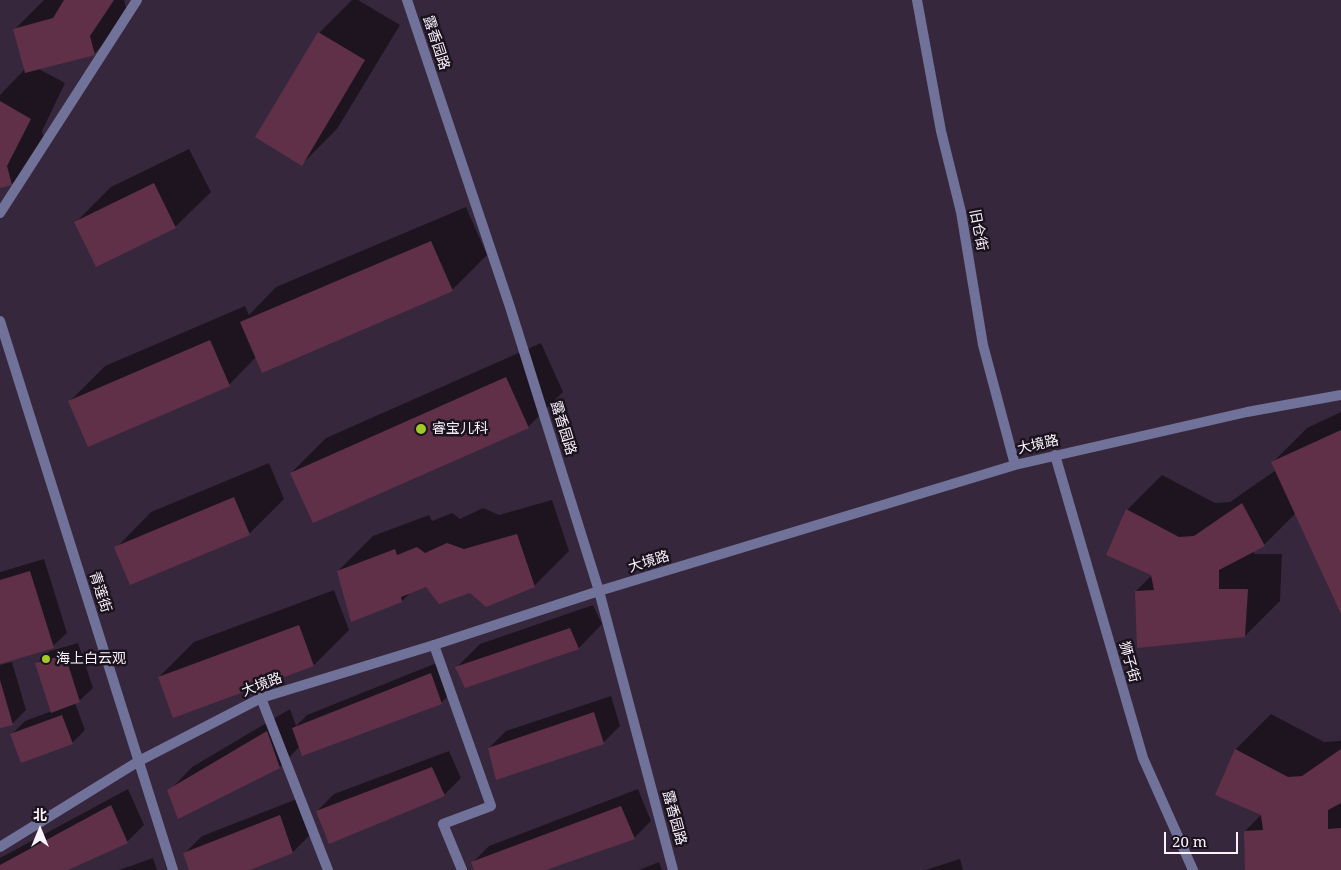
<!DOCTYPE html>
<meta charset="utf-8">
<style>
body{margin:0}
#map{position:relative;width:1341px;height:870px;overflow:hidden;background:#37273d;font-family:"Noto Serif","Noto Sans SC",serif}
canvas{display:block}
.north{position:absolute;left:15px;top:805px;width:50px;height:50px;-webkit-text-stroke:4px #1a131d;paint-order:stroke;rotate:0deg;font-size:14px;font-weight:700;line-height:20px;text-align:center;color:#faf2fd}
.north::after{content:'';display:block;margin:auto;width:18px;height:22px;background:#faf2fd;clip-path:polygon(50% 0,100% 100%,50% 72%,0 100%)}
.scale{position:absolute;left:1164px;top:832px;width:74px;height:22px;box-sizing:border-box;border:2px solid #faf2fd;border-top:0;padding-left:6px;font-size:15px;line-height:18px;white-space:nowrap;color:#faf2fd;-webkit-text-stroke:4px #1a131d;paint-order:stroke}
</style>
<div id="map">
<canvas width="1341" height="870"></canvas>
<div class="north">北</div>
<div class="scale">20 m</div>
</div>
<script>
const c = document.querySelector('canvas').getContext('2d');
c.lineJoin = 'round';
function fill(path, color) {
  c.fillStyle = color;
  c.fill(path, 'evenodd');
}
function trace(path, color, width, dash) {
  c.strokeStyle = color;
  c.lineWidth = width;
  c.lineCap = dash ? 'butt' : 'round';
  c.setLineDash(dash || []);
  c.stroke(path);
}
function label(font, color, halo, rows, align = 'center') {
  c.font = font + ' "Noto Serif","Noto Sans SC",serif';
  c.lineWidth = 5;
  c.setLineDash([]);
  c.textBaseline = 'middle';
  c.strokeStyle = halo;
  c.fillStyle = color;
  for (const [text, x, y, turn = 0] of rows) {
    c.save();
    c.translate(x, y);
    c.rotate((+turn || 0) * Math.PI / 180);
    c.textAlign = isNaN(turn) ? turn : align;
    if (halo) c.strokeText(text, 0, 0);
    c.fillText(text, 0, 0);
    c.restore();
  }
}
fill(new Path2D(`
 M44,0H124L129,19L94,54L39,69L65,83L42,131L46,149L12,184L0,187V95L25,69L14,30Z
 M352,0H358L400,25L337,129L302,164L319,33Z
 M189,149L211,192L175,227L76,222L111,187Z
 M466,207L487,255L452,290L256,357L229,385L70,401L105,366L245,306L249,315L276,287Z
 M541,343L563,392L528,427L291,473L326,438Z
 M1341,412V611L1296,513L1264,545L1254,550V554H1282L1280,601L1245,636L1136,591L1153,574L1127,510L1162,475L1215,503L1230,502L1276,470L1272,463L1307,428Z
 M269,463L284,499L249,534L116,548L151,512Z
 M552,500L569,551L534,586L470,592L427,586L411,592L402,601L338,571L373,536L429,515L432,521L452,513L460,519L483,508L499,515Z
 M44,559L67,633L53,646L0,663V572Z
 M334,590L349,630L314,665L174,716L159,677L194,642Z
 M593,605L602,624L579,648L465,686L457,667L480,644Z
 M78,643L93,688L79,701L75,703L85,730L72,743L12,734L25,721L52,711L36,664L50,651Z
 M444,660L454,690L441,703L300,746L280,767L169,791L192,767L290,709L296,726L307,715Z
 M12,662L26,710L13,723L0,727V665Z
 M611,696L620,726L603,743L489,748L506,731Z
 M1271,714L1324,742L1339,741L1341,740V870H1247L1245,831L1262,814L1236,749Z
 M449,751L461,778L444,795L317,811L334,794Z
 M128,789L144,825L127,842L65,870H0V858Z
 M638,789L651,821L634,838L542,870H475L472,863L489,846Z
 M297,799L310,835L293,852L246,870H191L185,853L202,836Z
 M153,858L157,870H119Z
 M960,859L963,870H925Z
 M659,862L662,870H639Z`), '#0007');
fill(new Path2D(`
 M64,0H114L90,36L95,55L25,73L13,29L53,18Z
 M318,32L365,60L302,166L255,137Z
 M0,101L31,119L7,166L12,185L0,188Z
 M154,183L176,228L96,267L74,222Z
 M431,241L453,291L262,373L240,322Z
 M210,340L230,386L88,447L68,401Z
 M506,377L529,428L313,523L290,473Z
 M1341,430V614L1271,462Z
 M234,497L250,535L130,585L114,547Z
 M1242,503L1265,546L1219,570V589H1248L1245,637L1137,648L1135,591L1154,590L1151,575L1106,555L1126,509L1179,537L1194,536Z
 M517,534L535,587L486,607L470,593L439,604L426,587L401,597L402,602L351,622L337,571L395,549L397,555L417,547L425,553L447,543L464,549Z
 M30,571L54,648L0,664V580Z
 M299,625L314,666L173,718L158,677Z
 M570,628L579,649L465,688L455,667Z
 M65,655L80,702L51,713L35,663Z
 M431,673L442,704L302,756L292,728Z
 M0,680L13,725L0,728Z
 M594,712L604,744L496,780L488,748Z
 M62,715L73,744L21,763L10,734Z
 M267,731L280,768L178,819L167,790Z
 M1235,749L1288,777L1302,776L1341,749V803L1328,810V829L1341,828V870H1245L1244,831L1263,830L1261,815L1215,795Z
 M432,767L445,796L329,844L316,811Z
 M111,805L128,843L68,870H0V865Z
 M621,806L635,839L546,870H474L471,862Z
 M280,815L293,853L250,870H189L183,853Z`), '#603049');
trace(new Path2D(`
 M434,645L491,806L443,824L462,870
 M261,698L328,870`), '#70729a', 10);
trace(new Path2D(`
 M407,0L510,307L599,591L673,870
 M917,0L941,131L961,212L983,345L1015,465
 M0,213L137,0
 M0,321L173,870
 M1055,455L1143,758L1193,870
 M0,847L139,761L261,698L434,645L599,591L1015,465L1247,412L1341,395`), '#70729a', 10);
for (const [x, y, r, color] of [
 [421,429,6,"#a3c927"],
 [46,659,5,"#a3c927"]
]) {
  const dot = new Path2D();
  dot.arc(x, y, r, 0, 2 * Math.PI);
  c.fillStyle = color;
  c.fill(dot);
  trace(dot, '#1a131d', 2);
}
label('14px', '#faf2fd', '#1a131d', [
 ["露香园路",436,43,72],
 ["旧仓街",978,230,79],
 ["露香园路",563,428,73],
 ["大境路",1038,445,-13],
 ["大境路",649,562,-17],
 ["青莲街",100,592,72],
 ["狮子街",1129,662,74],
 ["大境路",262,685,-21],
 ["露香园路",674,818,75]
]);
label('14px', '#faf2fd', '#1a131d', [
 ["睿宝儿科",432,429],
 ["海上白云观",56,659]
], 'left');
</script>
